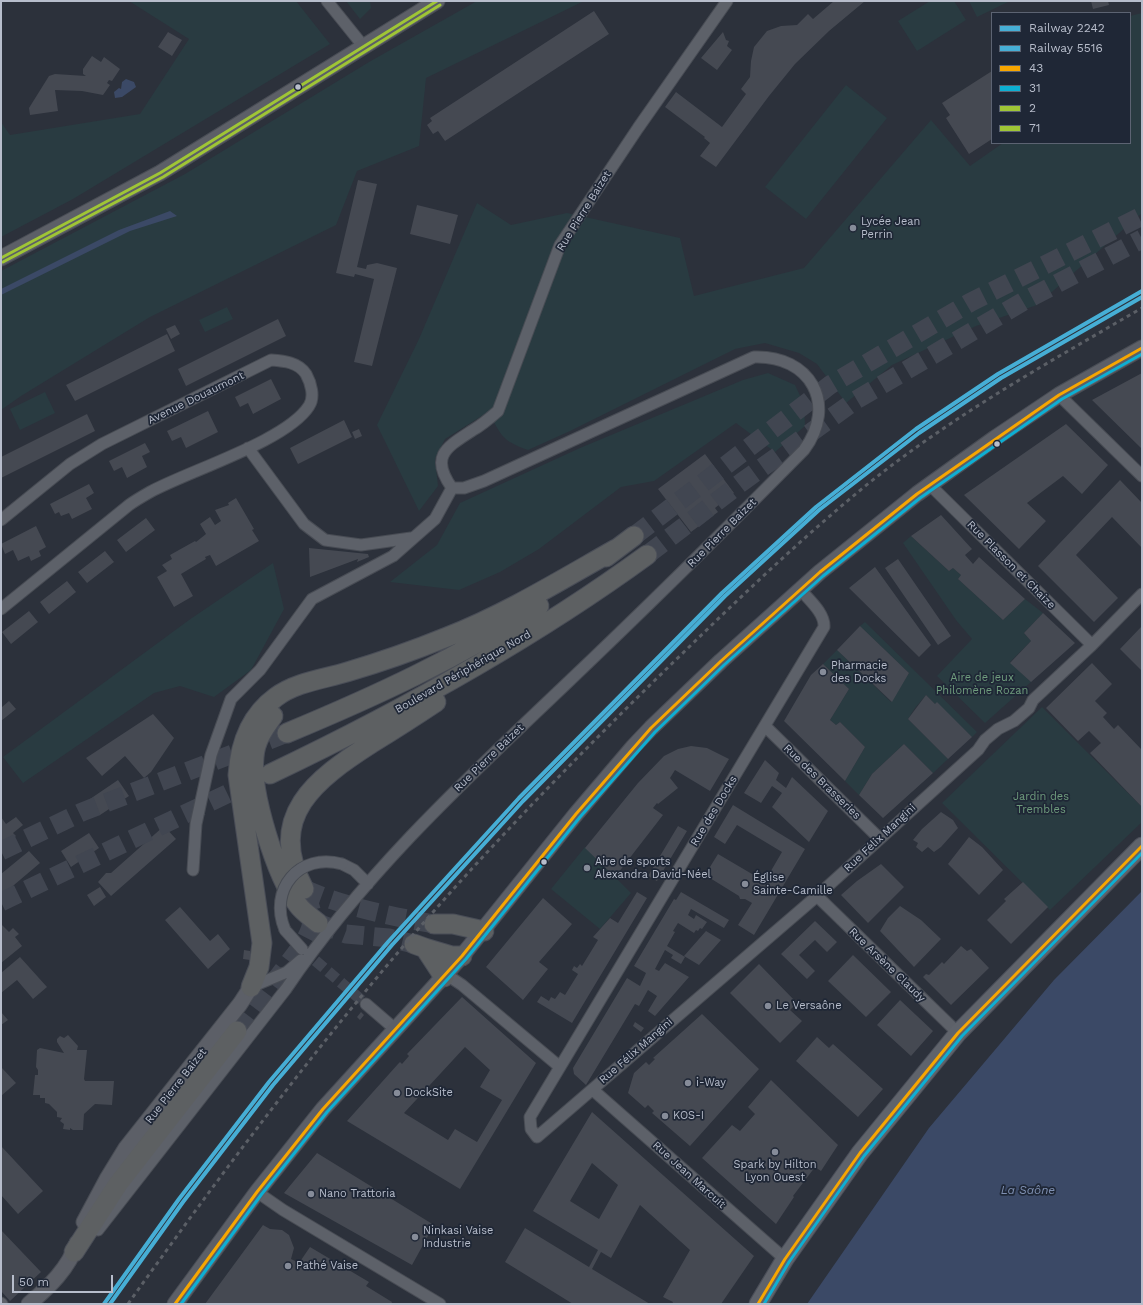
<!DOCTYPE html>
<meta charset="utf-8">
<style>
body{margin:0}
#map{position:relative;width:1143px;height:1305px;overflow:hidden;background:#2c313b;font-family:"Work Sans",sans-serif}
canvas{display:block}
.frame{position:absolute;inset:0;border:2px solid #b7bdcb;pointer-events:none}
.legend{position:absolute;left:991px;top:12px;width:140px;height:132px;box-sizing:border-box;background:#1f2736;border:1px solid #5c6372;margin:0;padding:5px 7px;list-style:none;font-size:12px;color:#b7bdcb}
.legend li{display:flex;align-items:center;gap:8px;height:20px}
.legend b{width:20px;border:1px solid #5c6372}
.scale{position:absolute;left:12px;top:1275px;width:101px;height:18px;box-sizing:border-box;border:2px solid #b7bdcb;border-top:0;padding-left:5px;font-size:12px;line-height:14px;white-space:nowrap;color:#b7bdcb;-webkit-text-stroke:3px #1f2736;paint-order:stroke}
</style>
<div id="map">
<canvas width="1143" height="1305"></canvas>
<div class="frame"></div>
<ul class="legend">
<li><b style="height:5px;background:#46aed5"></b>Railway 2242</li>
<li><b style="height:5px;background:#46aed5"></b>Railway 5516</li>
<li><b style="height:5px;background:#f7a600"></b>43</li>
<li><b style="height:5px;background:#0dafd3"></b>31</li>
<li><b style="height:5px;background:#9fc536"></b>2</li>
<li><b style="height:5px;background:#9fc536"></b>71</li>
</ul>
<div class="scale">50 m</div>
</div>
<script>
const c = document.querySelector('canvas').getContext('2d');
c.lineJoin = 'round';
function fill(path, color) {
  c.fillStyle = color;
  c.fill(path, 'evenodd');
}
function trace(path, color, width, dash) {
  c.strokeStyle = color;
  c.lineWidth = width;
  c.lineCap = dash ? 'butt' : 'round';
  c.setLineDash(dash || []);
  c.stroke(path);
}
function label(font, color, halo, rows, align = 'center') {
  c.font = font + ' "Work Sans",sans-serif';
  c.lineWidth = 3.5;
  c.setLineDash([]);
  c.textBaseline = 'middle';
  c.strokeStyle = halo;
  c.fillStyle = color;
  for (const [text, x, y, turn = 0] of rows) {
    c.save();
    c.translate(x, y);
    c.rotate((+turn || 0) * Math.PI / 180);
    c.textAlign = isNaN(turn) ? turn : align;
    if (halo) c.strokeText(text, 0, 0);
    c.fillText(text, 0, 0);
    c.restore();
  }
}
fill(new Path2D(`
 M129,1H296L330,44L73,199L1,237V122L10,135L140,114L189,39Z
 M346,1H370L371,8L360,19Z
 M477,1H584L426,78L419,146L357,171L336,225L150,317L21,396L1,410V271L185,174L369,62Z
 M930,1H954L966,20L917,51L898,21Z
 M969,1H1010L977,17Z
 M1142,13V213L1037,305L976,326L892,365L846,403L817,364L799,353L765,343L735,349L570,431L528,450C500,440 502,435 488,412L445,439L435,459L438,486L419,511L377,425L419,339L477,203L511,225L567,213L680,238L694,296L804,268L931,120L970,166L1003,143H1130V16Z
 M846,85L887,118L806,219L765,187Z
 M227,307L233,319L205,332L199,320Z
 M768,373L795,385L804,404L805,426L775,452L736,423L654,481L621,487L539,549L500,572L459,590L390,582L437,545L460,503L580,448L743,380Z
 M45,392L55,413L20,430L10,409Z
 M911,536L949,571L953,568L961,575L958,579L1003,620L1025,599L1043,613L1024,633L1031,641L1010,662L1031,682L985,723L937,676L972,639L956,620L903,543Z
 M273,563L284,609L251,670L214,697L180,686L154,693L23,783L3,757L189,620Z
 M865,622L977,732L972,737L937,703L935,704L926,695L915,708L908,719L948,759L933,773L904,744L872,774L859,795L845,781L865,747L840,722L836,725L830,720L849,689L823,664L837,650L891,702L909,673L860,626Z
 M1042,707L1142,807V822L1050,910L942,803Z
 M585,847L631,893L600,929L551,889Z`), '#293b41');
fill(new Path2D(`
 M126,79L134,82L136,87L122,97L115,98L114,92L119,88L121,89L122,82Z
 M170,211L177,216L130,231L1,295V289L119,230Z
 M1142,891V1304H807L929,1128L1054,980Z`), '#3b4966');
fill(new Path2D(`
 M834,1H865L829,31L795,64L769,96L716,167L700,156L710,143L704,138L705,137L665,107L676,92L722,127L746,94L741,89L750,77L751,61L754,47L767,31L781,26L797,25L808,14L813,19Z
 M1091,1H1108L1109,5L1093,9Z
 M594,11L609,34L445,141L438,131L433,134L427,125L432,121L430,118Z
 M168,32L182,40L172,56L158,47Z
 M723,32L726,40L729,41L727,46L732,50L717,70L701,58Z
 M92,56L101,62L104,57L120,69L112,81L109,80L107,83L110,85L103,95L82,91L55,90L58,111L30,115L29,108L49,76L55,74L86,76L83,74V69Z
 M992,71V139L969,154L946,118L950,115L942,103Z
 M358,180L377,184L357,267L366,269L367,265L377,263L397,268L372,366L354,362L374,279L355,274L354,277L336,273Z
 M417,205L458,215L450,244L410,234Z
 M278,319L286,336L186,386L178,369Z
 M175,325L180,334L171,339L166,329Z
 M167,334L175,351L75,401L66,385Z
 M1142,373V449L1092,400Z
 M271,379L281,399L253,414L248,403L240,407L235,397Z
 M208,411L218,432L186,448L181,437L172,441L167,431Z
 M87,414L95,431L1,478V457Z
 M344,420L352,437L298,464L290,448Z
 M1066,424L1108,465L1082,494L1063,476L1027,503L1046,521L1019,549L964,495Z
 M359,429L362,436L355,439L352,432Z
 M145,443L150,452L142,456L147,467L127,478L122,467L114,471L109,461Z
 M705,454L734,493L715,508L718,512L691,532L658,489Z
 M1120,480L1142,503V548L1112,517L1076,555L1118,598L1094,622L1038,566Z
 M89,484L94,493L86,498L92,509L72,519L69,513L61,516L59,512L55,514L50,504Z
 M236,498L254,529L252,530L259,541L216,566L210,555L205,557L206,559L181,574L193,596L174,607L157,577L167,571L162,565L172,559L170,555L195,541L196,542L206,534L200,524L210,517L215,525L221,521L215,510L229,505L228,503Z
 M941,515L972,549L965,555L973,564L979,557L1025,599L1003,620L958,579L961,575L953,568L949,571L911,536Z
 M146,518L155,530L126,552L117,540Z
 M36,526L46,547L39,551L41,556L31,561L29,556L18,561L13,550L5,554L1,544Z
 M309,548L368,554L369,557L357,562L358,559L310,577Z
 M105,551L114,562L87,583L78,572Z
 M898,559L951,636L938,645L885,568Z
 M875,567L931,645L919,657L849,588Z
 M67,581L76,592L49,614L40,602Z
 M29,611L38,622L11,644L2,632Z
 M1043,613L1075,643L1031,682L1010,663L1031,641L1024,633Z
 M860,626L909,673L892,702L837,650Z
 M1142,626V671L1120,649Z
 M1092,663L1112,684L1095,701L1107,713L1103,717L1114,729L1118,725L1142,750V807L1090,753L1101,743L1089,731L1078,741L1046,708Z
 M823,664L849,689L830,720L836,725L840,722L865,747L845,781L784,721L811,675Z
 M926,695L935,704L937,702L972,737L948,759L908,719Z
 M9,701L16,709L1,721V705L2,707Z
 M153,714L174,738L151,772L144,778L125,756L102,776L86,758Z
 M904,744L933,773L883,818L859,795L872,774Z
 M691,746L707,748L729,759L710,791L675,770L670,778L678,788L658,804L657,803L653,808L663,815L615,877L585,848L638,783L664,756L678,749Z
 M765,760L779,773L776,780L786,788L792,777L828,811L809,842L772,807L782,793L772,786L761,803L744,793Z
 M118,780L129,796L100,815L90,799Z
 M733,805L805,849L754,935L738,925L752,903L745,899H740L739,896L705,875L718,854L752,874H758V877L765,881L782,852L737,825L725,844L714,837Z
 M941,812L953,820L958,828L941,847L934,852L928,847L922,852L916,847L918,843L913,840L922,829Z
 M1,817L6,824L16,817L23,825L13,833L16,836L1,849Z
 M164,826L176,839L111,896L98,882L106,873H111Z
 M678,826L687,831L657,881L648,876Z
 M89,833L99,848L71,867L61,851Z
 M969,837L982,847L1003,870L979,895L948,864Z
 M29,851L40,863L1,896V874Z
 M881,864L904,887L868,923L841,895L857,881Z
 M1023,882L1048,907L1011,944L987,920L1006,901L1004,899Z
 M100,887L106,897L94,906L87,895Z
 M637,892L647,898L572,1023L537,1002L541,996L549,1001L551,997L555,999L560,992L565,995L578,974L572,970L574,966L577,968L580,964L582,966L598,940L593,937L610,918L618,923Z
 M681,892L729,920L724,928L691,909L688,915L694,919L696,915L707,922L702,929L700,928L698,931L696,930L694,933L678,923L673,931L675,932L667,946L685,957L681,964L671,958L673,955L665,950L655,969L659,971L665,963L689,977L655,1016L648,1011L657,996L648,990L639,1006L635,1004L586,1085L574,1074L573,1068L627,978L640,986L646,973L634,966L674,899L676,900Z
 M543,898L572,924L539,962L548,969L523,1000L486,967Z
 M900,906L921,920L941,939L914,967L880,931L888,918Z
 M180,907L210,941L218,934L230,949L208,969L165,920Z
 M815,921L837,942L827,952L815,940L799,955L815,971L807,979L781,954Z
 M1,924L9,932L13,928L19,934L15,937L22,946L1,963Z
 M706,931L721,940L699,965L684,956Z
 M961,946L967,951L971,949L989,968L951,1005L923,977L926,974L929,975L942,962L944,964Z
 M244,950L250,951V960L243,959Z
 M853,955L891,992L866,1017L828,981Z
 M20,957L47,987L33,999L17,980L1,993V973Z
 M759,964L797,1003L790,1010L802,1021L780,1043L730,993Z
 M462,997L536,1063L460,1189L347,1121L398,1064L400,1062L402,1064L409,1056L407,1054ZM465,1047L490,1070L480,1087L502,1100L477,1142L455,1129L448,1140L404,1113Z
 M900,1000L933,1031L911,1056L877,1025Z
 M1,1012L8,1020L1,1025Z
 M361,1012L364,1015L360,1020L357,1017Z
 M702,1014L759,1069L690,1146L652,1113L654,1111L648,1105L645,1108L628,1093L634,1073L646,1062L649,1065L655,1059L653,1058Z
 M635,1022L644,1028L641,1032L633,1026Z
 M68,1035L78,1046L77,1050H87L84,1079L85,1081H114L112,1105L95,1104L84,1114L83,1130H73L70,1128V1130L63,1129L64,1124L60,1121L62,1118L57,1117V1112L49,1104L45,1103V1098H40V1095H33L35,1075H38V1070L36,1067L37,1050L40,1048L64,1053L57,1042V1039L60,1036L64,1038Z
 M817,1037L829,1048L833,1044L883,1089L858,1117L796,1061Z
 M1,1067L16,1083L1,1096Z
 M771,1080L838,1145L821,1171L815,1167L793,1196L794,1197L776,1224L702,1158L732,1125L740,1131L755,1114L748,1107Z
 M592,1112L754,1256L721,1304H672L673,1302L663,1297L690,1250L640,1205L611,1258L601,1252L592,1269L650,1304H573L505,1262L525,1228L589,1267L598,1250L533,1211ZM592,1163L618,1185L599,1219L570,1201Z
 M1,1146L43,1191L18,1214L1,1195Z
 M317,1153L434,1225L412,1265L284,1193Z
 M263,1225L270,1229L282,1230L289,1235L294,1248L291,1259L299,1263L310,1247L369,1282L366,1286L392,1302L391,1304H205Z
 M1,1230L41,1272L10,1301L1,1291Z`), '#454952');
trace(new Path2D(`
 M303,950L366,1004`), '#414651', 11, [11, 5.5]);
trace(new Path2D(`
 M634,536L830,385L971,302L1142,216
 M647,555L742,482L856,400L1024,301L1142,239
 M1,851L82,812L287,733
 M304,889C346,907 389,916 434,924
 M1,902L254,781
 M318,923L346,934L389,938L414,944
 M237,1031L303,944C317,920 313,914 304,889`), '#414651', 19, [19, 10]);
const street = new Path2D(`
 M327,1L364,47
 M1059,395L1142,476
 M248,448L304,524L325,540L361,545L411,538
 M930,485L1092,645
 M452,488C429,456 447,447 473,430C482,425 490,418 498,411L560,245L638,128L727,1
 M1,520L70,464L102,444L271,360C284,361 298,362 306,374C311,383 315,397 309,406C287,441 188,471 150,492C143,496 136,500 129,505L1,609
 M800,589C809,600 825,613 824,627L530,1117L531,1129L537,1137L817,896L978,750L985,740L998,729L1014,721L1029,708L1033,700L1092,645L1142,594
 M765,726L879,838
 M342,864L354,870L368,884
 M193,870L196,824L211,755L231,699L260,670L312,599L393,556L435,519L452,488
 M817,896L958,1033
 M285,930L302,949
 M444,977L453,979L462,985L560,1067
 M251,987L287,972L301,960
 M366,1004L395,1029
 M593,1090L785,1259
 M257,1192L283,1210L440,1304
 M98,1230L286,989C363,875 464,781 563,687C644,610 724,531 804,450C838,404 810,355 754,357L484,481L464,488H452
 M1,1303L2,1304`);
const secondary = new Path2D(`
 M1,258L160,173L437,1
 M84,1222L107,1179L126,1148L240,1004L251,987
 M29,1304C49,1287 69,1268 77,1243
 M175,1304L257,1192L323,1109L462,956L576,814L633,747L651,728L721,661L820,572L917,494L995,438L1059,395L1142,348`);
const primary = new Path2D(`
 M758,1304L785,1259L860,1153L958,1033L1142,846`);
const highway = new Path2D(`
 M606,557L634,536
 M273,716C264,728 255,741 254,757C250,792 276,876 298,905C303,912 311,917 318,923
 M287,733C376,696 458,658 539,606
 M270,774C402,711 529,641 647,555
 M304,889C265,816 316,779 372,743C393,730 415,716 436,702
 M434,924H453L484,931
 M414,944L425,948L444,977
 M425,948L452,956H462
 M251,987L259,967L262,943L238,775C240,744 250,716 276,697C296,682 324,679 347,672C381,662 415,650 447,637C506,614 561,580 616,549
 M74,1252L118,1184L237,1031`);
trace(street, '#484c54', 13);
trace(secondary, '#484c54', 17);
trace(primary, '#4a4e58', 19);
trace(highway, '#494d57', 21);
trace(street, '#5d6169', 11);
trace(secondary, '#5c5f67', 15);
trace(primary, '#5f636b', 17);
trace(highway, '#5d6062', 19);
trace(new Path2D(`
 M128,1304C220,1175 315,1048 419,928C493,843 572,762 652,683C723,614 793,545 869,483C954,415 1049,362 1142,308`), '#5b5f66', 3, [4, 4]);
const streetBridge = new Path2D(`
 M285,930C268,890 299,852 342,864`);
trace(streetBridge, '#484c54', 13, []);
trace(streetBridge, '#5d6169', 11);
trace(new Path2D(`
 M175,1304L257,1192L323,1109L462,956L576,814L651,728L721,661L820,572L917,494L1059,395L1142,348
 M758,1304L785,1259L860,1153L958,1033L1142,846`), '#f7a600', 3);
trace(new Path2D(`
 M181,1304L261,1195L327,1112L466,959L580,817L655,732L724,665L823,576L920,498L1062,399L1142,354
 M764,1304L789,1262L864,1156L962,1036L1142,853`), '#0dafd3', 3);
trace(new Path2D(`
 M1,258L160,173L437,1`), '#9fc536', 3);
trace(new Path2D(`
 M3,262L163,177L440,5`), '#9fc536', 3);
trace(new Path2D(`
 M104,1304L179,1199L269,1082L388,942L519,798L722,593L816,507L916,429L998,374L1142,291`), '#46aed5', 4);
trace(new Path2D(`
 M110,1304L183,1202L273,1085L392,945L523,801L725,596L819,510L919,433L1001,378L1142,297`), '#46aed5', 4);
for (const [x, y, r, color] of [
 [298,87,3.5,"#b7bdcb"],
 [853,228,4,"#868c99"],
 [997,444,3.5,"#b7bdcb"],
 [823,672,4,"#868c99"],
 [544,862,3.5,"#b7bdcb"],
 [587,868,4,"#868c99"],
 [745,884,4,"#868c99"],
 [768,1006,4,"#868c99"],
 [688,1083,4,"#868c99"],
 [397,1093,4,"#868c99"],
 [665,1116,4,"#868c99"],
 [775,1152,4,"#868c99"],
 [311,1194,4,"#868c99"],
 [415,1237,4,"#868c99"],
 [288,1266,4,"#868c99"]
]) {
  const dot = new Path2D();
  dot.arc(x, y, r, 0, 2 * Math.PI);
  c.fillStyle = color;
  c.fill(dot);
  trace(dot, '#1f2736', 1.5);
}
label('11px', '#b7bdcb', '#1f2736', [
 ["Rue Pierre Baizet",584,211,-58],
 ["Avenue Douaumont",196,398,-26],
 ["Rue Pierre Baizet",722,533,-45],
 ["Rue Plasson et Chaize",1011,565,45],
 ["Boulevard Périphérique Nord",463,672,-30],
 ["Rue Pierre Baizet",489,758,-44],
 ["Rue des Brasseries",822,782,44],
 ["Rue des Docks",714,811,-59],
 ["Rue Félix Mangini",880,838,-43],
 ["Rue Arsène Claudy",887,965,44],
 ["Rue Félix Mangini",636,1051,-41],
 ["Rue Pierre Baizet",176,1086,-52],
 ["Rue Jean Marcuit",689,1175,42]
]);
label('11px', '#b7bdcb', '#1f2736', [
 ["Lycée Jean",861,222],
 ["Perrin",861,235],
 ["Pharmacie",831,666],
 ["des Docks",831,679],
 ["Aire de sports",595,862],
 ["Alexandra David-Néel",595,875],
 ["Église",753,878],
 ["Sainte-Camille",753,891],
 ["Le Versaône",776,1006],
 ["i-Way",696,1083],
 ["DockSite",405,1093],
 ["KOS-I",673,1116],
 ["Spark by Hilton",775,1165,"center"],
 ["Lyon Ouest",775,1178,"center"],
 ["Nano Trattoria",319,1194],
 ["Ninkasi Vaise",423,1231],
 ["Industrie",423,1244],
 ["Pathé Vaise",296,1266]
], 'left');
label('11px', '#6f9c7d', '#1f2736', [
 ["Aire de jeux",982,678],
 ["Philomène Rozan",982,691],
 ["Jardin des",1041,797],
 ["Trembles",1041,810]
]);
label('italic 12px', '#7f90b2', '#1f2736', [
 ["La Saône",1028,1190]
]);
</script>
